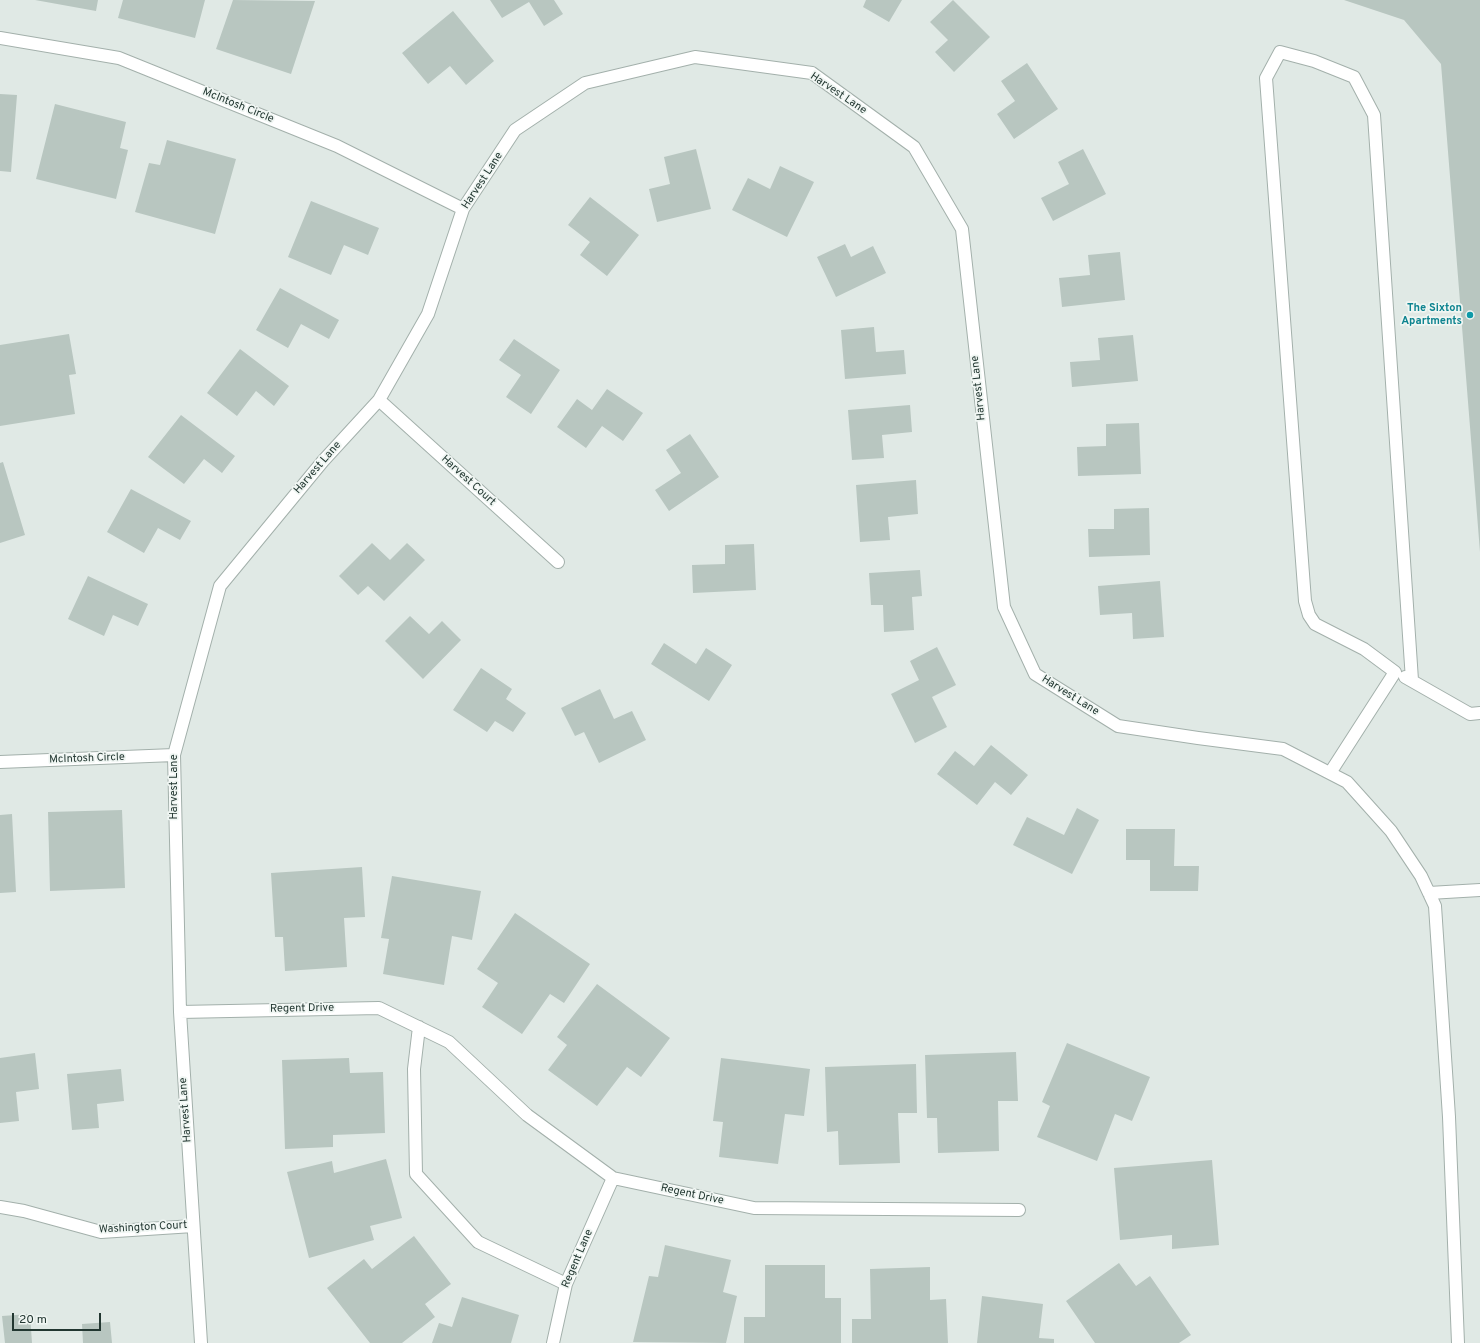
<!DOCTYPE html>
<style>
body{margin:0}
#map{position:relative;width:1480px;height:1343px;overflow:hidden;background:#e0e9e5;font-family:Overpass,sans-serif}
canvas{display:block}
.scale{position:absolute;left:12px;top:1313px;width:89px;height:18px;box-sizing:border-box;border:2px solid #223731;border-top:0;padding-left:5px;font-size:12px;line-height:14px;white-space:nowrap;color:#223731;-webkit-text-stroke:3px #f0f6f3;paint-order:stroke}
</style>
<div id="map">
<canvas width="1480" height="1343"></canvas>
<div class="scale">20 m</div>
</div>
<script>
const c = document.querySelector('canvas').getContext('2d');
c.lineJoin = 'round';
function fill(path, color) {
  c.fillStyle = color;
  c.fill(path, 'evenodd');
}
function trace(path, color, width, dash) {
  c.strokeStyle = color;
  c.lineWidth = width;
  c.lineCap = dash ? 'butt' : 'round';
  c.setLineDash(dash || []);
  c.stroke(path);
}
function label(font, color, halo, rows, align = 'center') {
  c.font = font + ' Overpass,sans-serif';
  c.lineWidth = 3.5;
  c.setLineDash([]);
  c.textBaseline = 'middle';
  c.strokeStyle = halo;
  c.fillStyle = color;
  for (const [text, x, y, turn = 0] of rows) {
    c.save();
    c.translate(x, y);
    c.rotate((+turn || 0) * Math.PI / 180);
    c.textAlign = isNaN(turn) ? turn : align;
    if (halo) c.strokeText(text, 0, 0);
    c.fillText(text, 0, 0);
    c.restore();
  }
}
fill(new Path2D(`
 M35,0H98L96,11Z
 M123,0H205L195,38L118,18Z
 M233,0L315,1L291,74L216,49Z
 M490,0H554L563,14L544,26L529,2L502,18Z
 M866,0H902L889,22L863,7Z
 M953,0L990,37L954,72L935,52L948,40L930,22Z
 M1344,0H1480V552L1441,64L1404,20Z
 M453,11L494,61L466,85L450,66L428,84L402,53Z
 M1027,63L1058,109L1014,139L997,114L1015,101L1001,81Z
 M0,94L17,95L11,172L0,171Z
 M55,104L126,122L120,148L128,150L116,199L36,179Z
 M167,140L236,159L215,234L135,212L149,163L160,165Z
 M696,149L711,209L657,222L649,189L670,184L664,157Z
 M1083,149L1106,194L1053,221L1041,198L1069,184L1058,162Z
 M780,166L814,182L787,237L732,210L748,178L770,189Z
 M590,197L639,235L607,276L580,255L590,242L568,225Z
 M311,201L379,228L368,255L344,245L331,275L288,257Z
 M845,244L851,257L873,246L886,273L836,297L817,257Z
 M1120,252L1125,300L1062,307L1059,278L1090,275L1088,255Z
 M280,288L339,320L329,339L301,324L288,348L256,330Z
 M874,327L876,352L904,350L906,374L845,379L841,330Z
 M69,334L76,374L69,375L75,414L0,426V345Z
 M1133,335L1138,381L1072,387L1070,362L1100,360L1098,338Z
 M514,339L560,370L531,414L506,397L521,375L499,360Z
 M240,349L289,386L274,406L256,391L237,416L207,393Z
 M607,389L643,413L623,441L602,426L586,448L557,427L577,399L592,410Z
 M910,405L912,432L882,435L884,458L852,460L848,410Z
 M181,415L235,456L222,473L204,459L184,484L148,457Z
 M1139,423L1141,474L1078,476L1077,447L1106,446V424Z
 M690,434L719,477L669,511L655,490L681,473L666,450Z
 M3,462L25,535L0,543V463Z
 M916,480L918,514L888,517L890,540L860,542L856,485Z
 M131,489L191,521L180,540L158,528L144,553L107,532Z
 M1149,508L1150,555L1089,557L1088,529H1114V509Z
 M372,543L390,560L407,543L425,560L384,601L368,586L358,595L339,576Z
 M754,544L756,590L693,593L692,565L725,564V545Z
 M920,570L922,596L912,597L914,630L884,632L883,605H871L869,573Z
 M88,576L148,604L138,626L113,615L104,636L68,619Z
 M1160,581L1164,637L1133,639L1132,613L1100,615L1098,586Z
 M410,616L429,634L442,621L461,640L423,679L385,641Z
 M664,643L696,664L706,648L732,665L709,701L651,664Z
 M937,647L956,685L932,697L947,727L915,743L891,694L919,680L910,661Z
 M481,668L512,689L506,699L526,713L513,732L495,721L487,732L453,710Z
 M600,689L614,719L632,711L646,740L599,763L584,732L575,736L561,708Z
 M991,745L1028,775L1011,795L995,782L977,805L937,774L955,751L974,766Z
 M1077,808L1099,820L1072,874L1013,845L1027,817L1064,835Z
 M122,810L125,888L50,891L48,812Z
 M12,814L16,892L0,893V815Z
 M1126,829H1175L1174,866H1199L1198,891H1150V860H1126Z
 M362,867L365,917L344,918L347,967L285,971L283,937H275L271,873Z
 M392,876L481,891L472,940L452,936L444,985L383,974L389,939L381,938Z
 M515,913L590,964L564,1003L550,994L522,1034L482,1007L498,983L477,969Z
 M597,984L670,1038L641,1077L627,1067L597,1106L548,1070L567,1045L557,1037Z
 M1067,1043L1150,1077L1132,1121L1115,1114L1097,1161L1037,1137L1050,1106L1042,1102Z
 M1016,1052L1018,1101H998L999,1151L938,1153L937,1118H927L925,1055Z
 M35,1053L39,1089L16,1092L19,1121L0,1123V1058Z
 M349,1058L350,1073L383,1072L385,1133L333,1135V1147L285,1149L282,1060Z
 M721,1058L810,1069L804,1116L785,1114L778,1164L719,1157L723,1122L713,1121Z
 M916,1064L917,1113H898L900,1163L839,1165L838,1131L827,1132L825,1067Z
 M121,1069L124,1101L97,1104L99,1128L72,1130L67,1074Z
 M386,1159L402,1218L370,1226L374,1240L309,1258L287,1172L332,1161L334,1173Z
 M1212,1160L1219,1245L1172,1249V1235L1120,1240L1114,1168Z
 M414,1236L451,1284L425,1304L435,1317L402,1343H370L327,1288L364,1259L372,1269Z
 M665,1245L731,1260L723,1292L737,1296L726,1343L633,1342L649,1276L658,1277Z
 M1119,1263L1136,1286L1150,1276L1191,1335L1179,1343H1095L1066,1301Z
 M765,1265H825V1298H841V1343H744V1317H765Z
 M930,1267V1300L946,1299L948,1343H852V1319H871L870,1269Z
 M982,1296L1043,1304L1039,1338L1054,1339V1343H977Z
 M462,1297L519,1315L511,1343H432L439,1323L452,1327Z
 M30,1314L32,1343H5L2,1316Z
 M110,1322L112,1343H83L82,1324Z`), '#b8c6c0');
const minor = new Path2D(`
 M0,38L119,58L337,146L463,209
 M379,400L558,562
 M1405,677L1470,714L1480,713
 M0,762L174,755
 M1330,773L1395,672L1364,649L1315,624L1309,615L1305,601L1266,78L1280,52L1314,61L1354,77L1374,115L1412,680
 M1429,893L1480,890
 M180,1012L379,1008L449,1042L527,1115L613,1178L754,1208L1019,1210
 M419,1027L414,1069L416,1174L478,1242L566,1284
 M0,1207L24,1211L101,1232L193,1226
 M201,1343L180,1012L174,755L220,586L323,461L379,400L428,314L463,209L515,130L585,83L695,57L812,73L914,147L962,229L1004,607L1035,674L1118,726L1198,738L1283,749L1347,782L1391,831L1421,876L1435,906L1449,1117L1458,1343
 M553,1343L566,1284L613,1178`);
trace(minor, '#a3b0ab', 14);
trace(minor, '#fff', 12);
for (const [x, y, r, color] of [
 [1470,315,4,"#0f9aa8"]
]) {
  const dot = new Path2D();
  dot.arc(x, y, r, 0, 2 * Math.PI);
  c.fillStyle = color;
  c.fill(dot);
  trace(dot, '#f0f6f3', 1.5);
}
label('11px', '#223731', '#f0f6f3', [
 ["Harvest Lane",838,94,34],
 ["McIntosh Circle",238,106,22],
 ["Harvest Lane",483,181,-57],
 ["Harvest Lane",979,388,-96],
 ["Harvest Lane",318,468,-49],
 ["Harvest Court",468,481,42],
 ["Harvest Lane",1070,696,32],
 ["McIntosh Circle",87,759,-2],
 ["Harvest Lane",175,787,-90],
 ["Regent Drive",302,1009,-1],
 ["Harvest Lane",186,1110,-94],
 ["Regent Drive",692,1195,12],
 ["Washington Court",143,1228,-3],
 ["Regent Lane",578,1259,-67]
]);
label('bold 11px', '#0d838f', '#f0f6f3', [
 ["The Sixton",1462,309],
 ["Apartments",1462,322]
], 'right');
</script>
